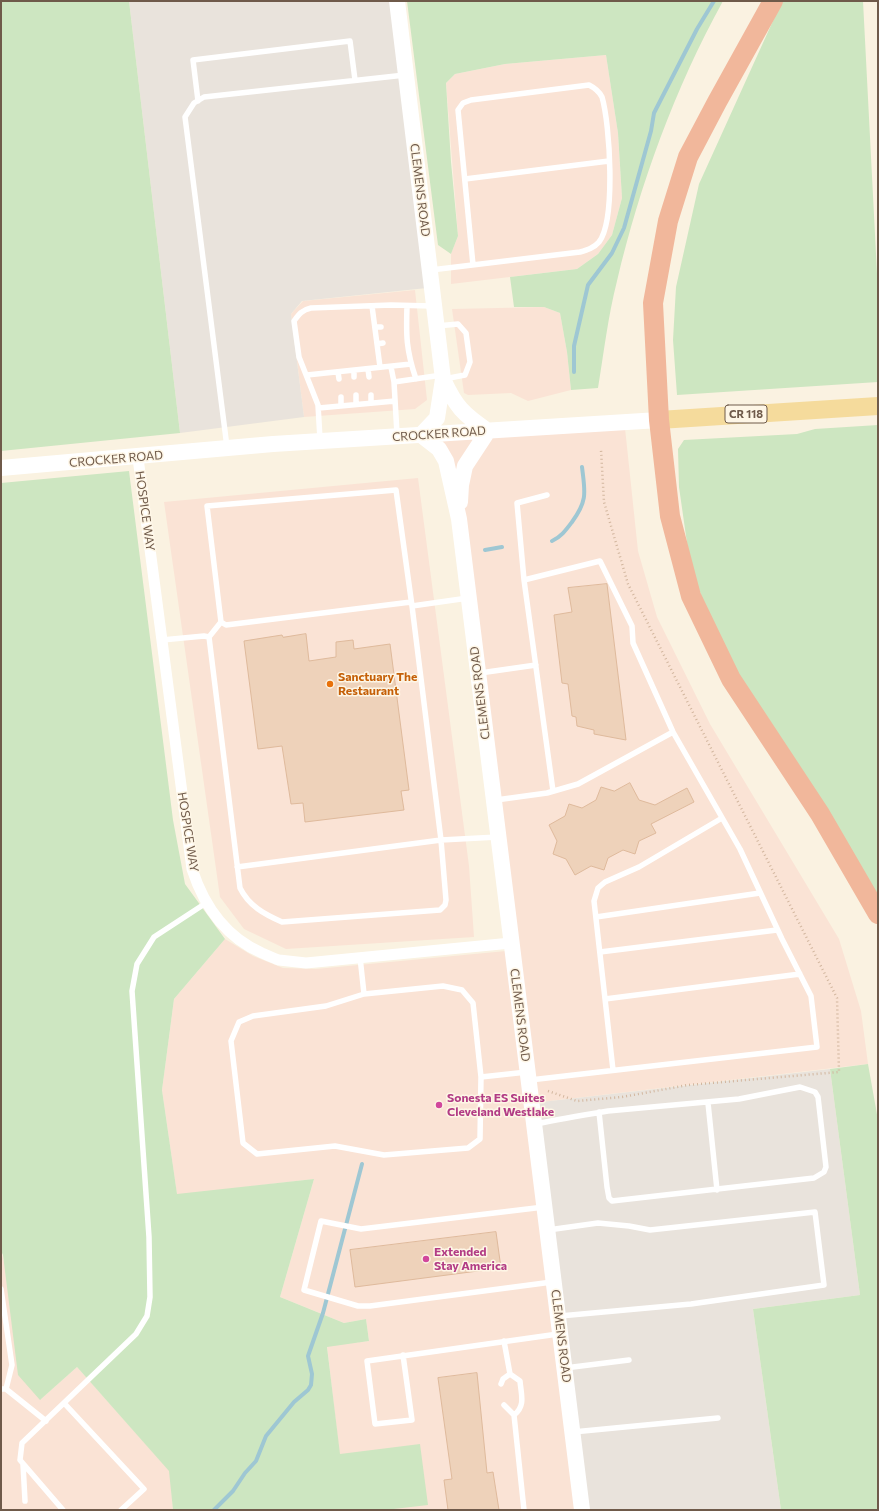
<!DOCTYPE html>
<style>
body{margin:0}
#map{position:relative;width:879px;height:1511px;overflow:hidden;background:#faf2e1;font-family:Commissioner,sans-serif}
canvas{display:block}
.frame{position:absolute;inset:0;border:2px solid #6f5a4a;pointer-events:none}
</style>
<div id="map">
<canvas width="879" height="1511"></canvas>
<div class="frame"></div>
</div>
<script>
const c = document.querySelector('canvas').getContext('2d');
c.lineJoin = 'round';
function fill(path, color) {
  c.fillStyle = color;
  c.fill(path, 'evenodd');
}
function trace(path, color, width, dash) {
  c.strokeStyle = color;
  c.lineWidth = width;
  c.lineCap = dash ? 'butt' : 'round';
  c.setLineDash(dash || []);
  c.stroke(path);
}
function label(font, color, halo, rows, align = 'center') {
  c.font = font + ' Commissioner,sans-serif';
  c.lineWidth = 3;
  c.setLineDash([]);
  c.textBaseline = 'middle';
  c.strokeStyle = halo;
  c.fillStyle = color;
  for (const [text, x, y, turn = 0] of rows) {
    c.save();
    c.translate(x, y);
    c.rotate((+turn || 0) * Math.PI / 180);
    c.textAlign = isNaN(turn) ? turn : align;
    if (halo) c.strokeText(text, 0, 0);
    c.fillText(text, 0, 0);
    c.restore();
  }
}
fill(new Path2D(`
 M606,55L618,133L622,198L612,235L598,254L577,269L451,284V254L458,236L446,83L455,74L505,64Z
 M415,290L427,400L415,409L304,417L291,314L303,301Z
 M544,307L560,313L567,352L571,390L528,401L511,393L468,395L464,393L452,309Z
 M625,428L638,551L657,617L710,724L839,939L861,1011L868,1064L524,1104L576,1510H346L327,1346L369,1341L366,1319L344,1323L280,1297L314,1179L177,1195L162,1090L174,999L225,939L253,956L283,968L316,969L506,951L443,440Z
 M418,478L469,866L474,937L286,949L244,929L220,897L164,502Z
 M1,1251L41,1399L77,1367L170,1471L173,1510H1Z`), '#fae3d5');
fill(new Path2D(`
 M129,1H390L427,288L302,301L291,314L304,417L180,433Z
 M830,1069L860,1295L753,1309L781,1510H576L524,1104Z`), '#e9e3dc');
fill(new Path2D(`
 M1,1H129L180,433L1,451Z
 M407,1H723C675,88 640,184 617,281C608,316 604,352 598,388L571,390L567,352L560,313L544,307H514L510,277L577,269L598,254L612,235L622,198L618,133L606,55L505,64L455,74L446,83L451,162L458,236L451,254L438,245Z
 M782,1H863L878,293V382L677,395L673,340L676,287L699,184Z
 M878,425V904L720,648L690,564L679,487L678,449L684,440L797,434L815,429Z
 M129,471L173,820L185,884L225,939L174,999L162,1090L177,1194L314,1179L280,1297L344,1323L366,1319L369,1341L327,1347L340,1454L420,1444L428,1505L385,1510H173L169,1471L77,1367L40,1400L18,1375L3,1255L1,1251V483Z
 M868,1064L878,1120V1510H781L753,1309L860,1295L830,1069Z`), '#cde6c1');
trace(new Path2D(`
 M574,372V346L588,285L612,253L624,228L651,131L654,113L697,29L714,1
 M552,541C561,537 566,530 572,522C588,500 585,492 582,467
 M485,550L502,547
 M214,1510L233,1491L245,1473L256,1461L266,1436L294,1402L308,1390L311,1385L312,1374L308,1356L323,1313L362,1164`), '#9ec7d3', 4);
const building = new Path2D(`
 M607,584L626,740L594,734V730L577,726L576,717L572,716L568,684L562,683L554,615L572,612L568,588Z
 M306,634L309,661L336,657V642L353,640L354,649L390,644L409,790L401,791L404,810L305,822L303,803L291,804L282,746L258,749L244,641L282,635L283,637Z
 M630,783L639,800L655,805L687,788L694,802L651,824L656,833L639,841L635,854L623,850L608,858L604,870L591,866L575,875L566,859L553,854L557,841L549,825L565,816L569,804L582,808L596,800L601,787L614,791Z
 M496,1232L501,1268L355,1287L350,1250Z
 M477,1373L487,1473L493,1472L499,1510H448L444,1480L452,1479L438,1378Z`);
fill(building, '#eed2ba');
trace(building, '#dfba9c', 1);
trace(new Path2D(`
 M548,1091L577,1101L622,1097L688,1085L839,1072L837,998L628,584L604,502L601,450`), '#d2b69e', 2.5, [1, 3]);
trace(new Path2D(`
 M198,101L193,60L350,41L355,80
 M465,179L609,161
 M431,270L580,252C587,250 594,248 599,242C616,220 610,124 602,97C599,91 595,88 589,85L471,100L463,103L458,110L473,265
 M372,306L380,367
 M407,306C406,335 406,350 416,379
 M437,326L458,324L466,333L470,362L465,375L444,379
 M375,327H381
 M377,344L383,343
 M391,367L394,382
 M368,369L369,377
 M354,370V377
 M338,372L339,379
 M307,375L411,364
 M356,395V404
 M371,395V403
 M341,397V406
 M319,408L395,401
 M397,434L394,382L442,375
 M320,439L318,405L299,357L294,321C299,314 302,310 311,308L391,305L432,306
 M227,447L185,117L194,103L204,97L405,75
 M524,580L517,503L547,495
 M221,622L226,625L411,602
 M209,637L221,622L207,506L396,490L412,606L468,598
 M162,640L204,636L209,637L240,888C249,906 264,914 282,922L440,910L445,905L446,900L441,840L498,837
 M480,673L536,665
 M496,800L547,793L578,784L673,732
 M237,867L441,840L412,606
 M596,917L760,893
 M600,952L777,930
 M360,957L364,994
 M605,999L800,974
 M613,1070L594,901L598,888L605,882L639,867L722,818
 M481,1077L473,1003L462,990L443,986L364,994L326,1006L253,1016L239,1022L231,1041L243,1143L257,1154L335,1146L384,1155L468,1148L480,1139L481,1077L527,1072
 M530,1080L817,1047L811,996L782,939L740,849L673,732L633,643L632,626L600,561L524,580L553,791
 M708,1103L717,1190
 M536,1124C560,1119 584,1115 608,1111L739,1099L800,1087L815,1092L818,1097L826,1167L824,1172L814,1178L612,1201L609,1198L607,1187L599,1112
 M544,1207L361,1229L321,1221L304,1290L358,1306H370L552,1282
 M548,1230L598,1223L629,1226L650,1230L815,1212L824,1285L691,1304L560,1316
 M1,1289L12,1365L6,1389
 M504,1341L510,1374L520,1381C521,1394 526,1406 514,1415
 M403,1355L412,1420L375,1424L367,1361L558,1334
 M565,1368L629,1360
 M501,1384L503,1379L510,1374
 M1,1389H6L46,1421
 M64,1403L144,1489L121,1510
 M504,1405L514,1415L524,1510
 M573,1432L718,1418
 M23,1464L25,1501
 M63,1510L20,1460L22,1443L136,1334L147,1316L150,1297L149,1237L132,991L137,964L154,937L206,903`), '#fff', 5.5);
trace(new Path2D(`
 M138,458L192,869C204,906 225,937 262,953C267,955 273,958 279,960C288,961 297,962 306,963L511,943`), '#fff', 11);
trace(new Path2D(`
 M397,1L443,379L437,418L421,435
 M443,379C456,407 463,414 488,431
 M421,435L439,449L446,461L459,519L582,1510
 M1,468L273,444L659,420
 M460,502L461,485L465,466L488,431`), '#fff', 16);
trace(new Path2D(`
 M659,420L878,406`), '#f5db9c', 18);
trace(new Path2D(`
 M773,1L717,102L688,157L668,221L653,303L659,420L670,516L691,596L731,679L820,814L878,914`), '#f1b79b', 20);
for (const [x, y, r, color] of [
 [330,684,4,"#e8710a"],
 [439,1105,4,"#d1479c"],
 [426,1259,4,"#d1479c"]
]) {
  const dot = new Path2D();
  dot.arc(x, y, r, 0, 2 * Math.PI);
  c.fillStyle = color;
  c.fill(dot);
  trace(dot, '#fef6e6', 1.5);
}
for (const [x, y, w] of [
 [746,414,42]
]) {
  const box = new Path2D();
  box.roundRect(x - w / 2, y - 9, w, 18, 3);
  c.fillStyle = '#fef6e6';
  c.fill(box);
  trace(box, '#6f5a4a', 1);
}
label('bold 11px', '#6f5a4a', null, [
 ["CR 118",746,414]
]);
label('12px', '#6f5a4a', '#fef6e6', [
 ["CLEMENS ROAD",420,190,83],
 ["CROCKER ROAD",439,434,-4],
 ["CROCKER ROAD",116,459,-5],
 ["HOSPICE WAY",145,511,82],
 ["CLEMENS ROAD",480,693,-97],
 ["HOSPICE WAY",188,832,81],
 ["CLEMENS ROAD",520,1015,83],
 ["CLEMENS ROAD",561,1336,83]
]);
label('bold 12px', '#c56008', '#fef6e6', [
 ["Sanctuary The",338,677],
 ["Restaurant",338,691]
], 'left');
label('bold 12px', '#b23c85', '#fef6e6', [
 ["Sonesta ES Suites",447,1098],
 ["Cleveland Westlake",447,1112],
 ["Extended",434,1252],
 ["Stay America",434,1266]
], 'left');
</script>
